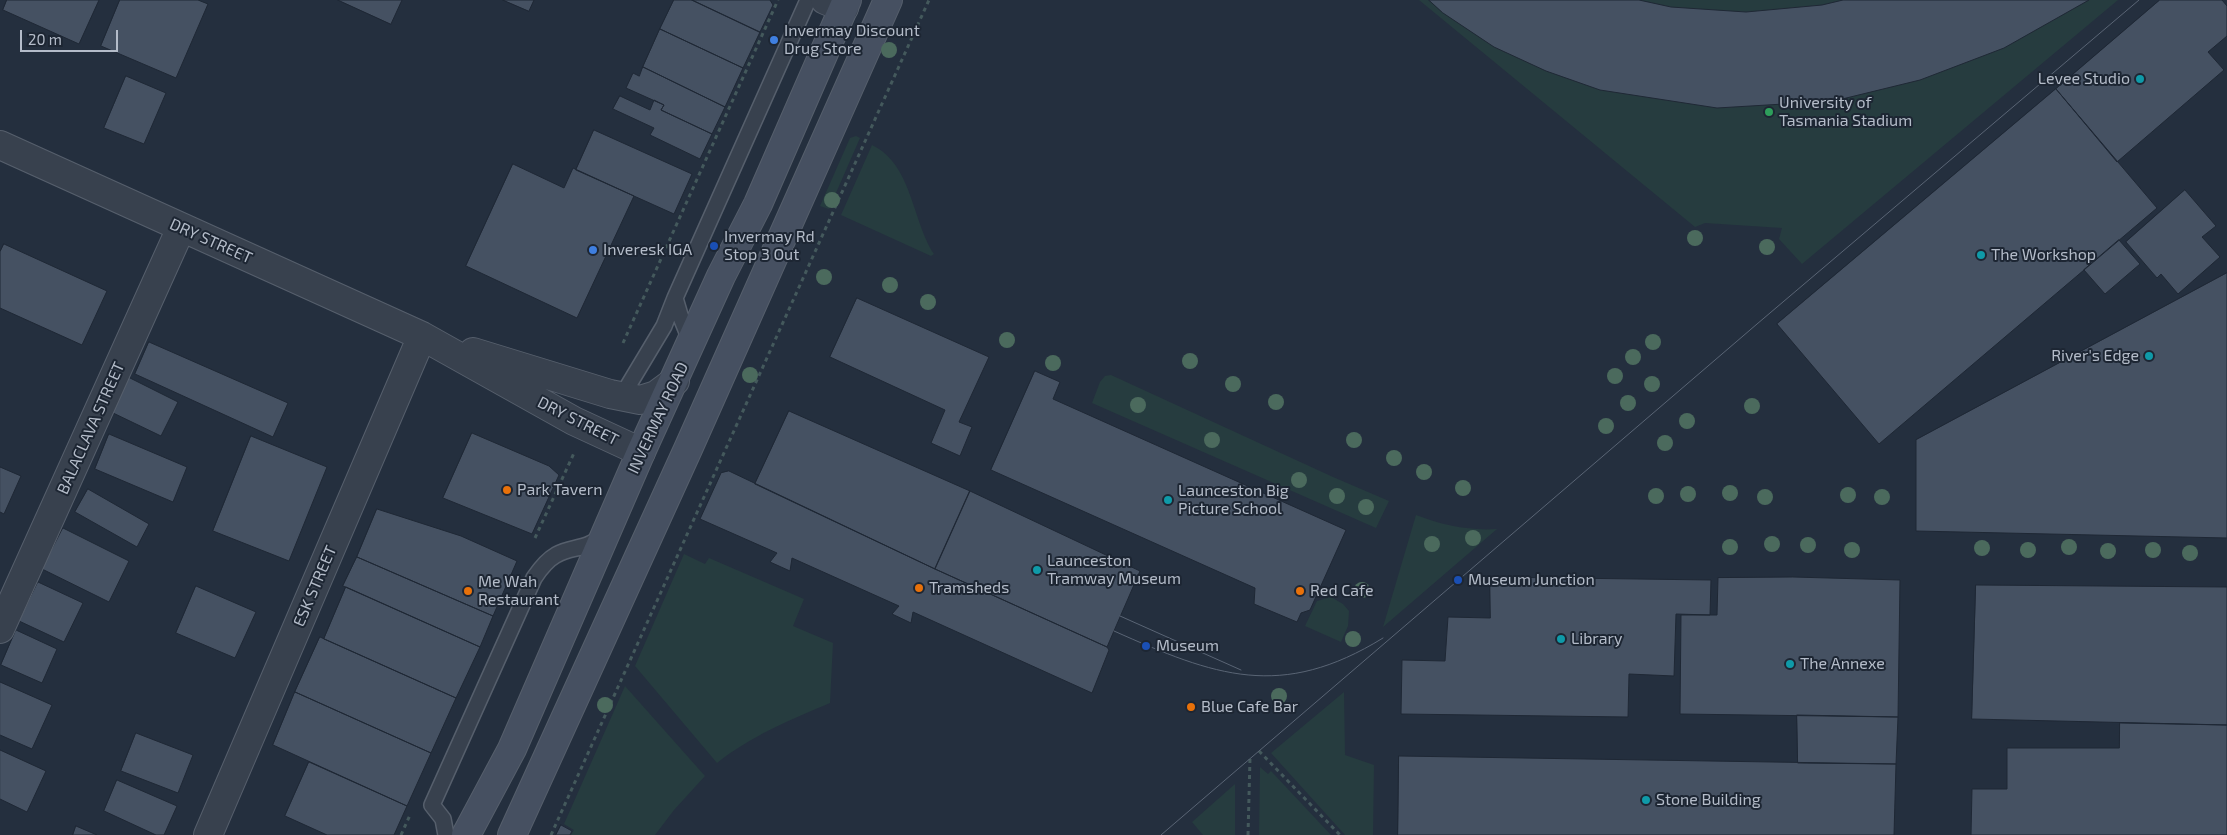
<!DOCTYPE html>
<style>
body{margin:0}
#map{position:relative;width:2227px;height:835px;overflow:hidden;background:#242f3e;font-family:"Exo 2",sans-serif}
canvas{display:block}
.scale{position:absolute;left:20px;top:30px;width:98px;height:22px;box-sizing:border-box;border:2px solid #b4bcc9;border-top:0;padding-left:6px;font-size:15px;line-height:18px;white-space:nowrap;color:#b4bcc9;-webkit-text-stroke:4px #1d2633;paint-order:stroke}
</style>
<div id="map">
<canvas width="2227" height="835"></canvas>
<div class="scale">20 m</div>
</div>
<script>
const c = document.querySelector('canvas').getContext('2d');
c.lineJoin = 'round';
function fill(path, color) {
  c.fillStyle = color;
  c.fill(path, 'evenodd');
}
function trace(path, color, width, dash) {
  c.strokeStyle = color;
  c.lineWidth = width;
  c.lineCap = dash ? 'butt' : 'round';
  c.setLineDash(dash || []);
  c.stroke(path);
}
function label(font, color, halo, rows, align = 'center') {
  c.font = font + ' "Exo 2",sans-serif';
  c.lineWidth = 4;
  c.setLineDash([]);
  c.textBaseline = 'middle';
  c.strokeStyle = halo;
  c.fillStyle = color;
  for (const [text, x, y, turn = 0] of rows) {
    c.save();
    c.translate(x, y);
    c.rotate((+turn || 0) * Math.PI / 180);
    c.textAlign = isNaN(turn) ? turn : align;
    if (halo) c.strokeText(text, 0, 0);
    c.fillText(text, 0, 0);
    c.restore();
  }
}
fill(new Path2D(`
 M1419,0H2118L1802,264L1779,239L1782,228L1705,223L1695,227Z
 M856,136L860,138L829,209L820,206L850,138Z
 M872,145C912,164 912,220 934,254L931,256L841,215Z
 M1111,375L1333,477L1389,501L1376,528L1092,403L1100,382L1105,376Z
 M1416,515C1442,525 1470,531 1497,529L1383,627Z
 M684,554L705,564L709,558L804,599L793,626L833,643L830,703C790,720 751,736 717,763L635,666Z
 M1331,597L1343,604L1349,611L1348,626L1341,642L1305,626L1317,601Z
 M625,686L705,776L674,810L655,835H571L574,830L564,824Z
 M1344,692L1345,755L1374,765L1373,835H1345L1271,753Z
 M1260,767L1268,774L1271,771L1331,835H1259Z
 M1235,784V835H1203L1192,822Z`), '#263c3f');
const building = new Path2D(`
 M7,0H99L79,44L3,10Z
 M120,0H198L208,4L176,78L101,46Z
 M338,0H402L391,24Z
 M503,0H534L529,11Z
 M674,0H692L760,32L743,68L660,29Z
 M692,0H770L773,5L760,32Z
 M1429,0H1639L1671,7L1746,12L1822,5L1843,0H2089L2004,48L1920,80L1834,101L1717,108L1600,90L1546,71L1494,47L1443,13Z
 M2160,0H2222L2227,6V36L2208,52L2224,70L2117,162L2056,89Z
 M660,29L743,68L725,107L643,67Z
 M643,67L725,107L712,134L661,110L664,105L626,88L633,73L639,76Z
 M126,76L166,93L144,144L104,128Z
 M2056,89L2157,208L1879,444L1777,324Z
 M620,96L650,110L654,100L664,105L661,110L712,134L700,159L650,135L654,128L613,109Z
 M594,130L692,174L674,214L576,170Z
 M513,164L564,188L573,168L634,196L577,318L466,266Z
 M2185,190L2216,226L2202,237L2220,257L2178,294L2161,274L2157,278L2126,242Z
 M2119,240L2140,264L2105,294L2084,270Z
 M4,244L107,291L82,345L0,308V252Z
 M2227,273V538L1916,531V440Z
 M857,298L989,357L959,422L972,427L960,456L931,443L945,410L830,357Z
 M149,342L288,403L273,437L135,374Z
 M1035,371L1060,382L1053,399L1346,530L1310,610L1301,613L1297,622L1254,604L1255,588L991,470Z
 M128,377L178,402L161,436L111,412Z
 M789,411L970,491L935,569L755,484Z
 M472,433L549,466L559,475L532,534L443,498Z
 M109,434L187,467L173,502L95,469Z
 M251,436L327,467L289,561L213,531Z
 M0,467L21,476L4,514L0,512Z
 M729,471L935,569L1107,647L1109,650L1092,693L913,612L911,623L892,614L899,606L792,558L790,571L770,562L777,553L700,519L721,473Z
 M88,489L149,524L137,547L75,512Z
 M970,491L1140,571L1107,647L935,569Z
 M377,509L461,536L517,561L493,616L357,557Z
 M63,528L129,561L109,602L42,569Z
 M357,557L493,616L480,647L343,586Z
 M1490,577L1711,580L1710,615L1676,614L1674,676L1629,674L1628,717L1401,714L1402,660L1445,661L1448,617L1490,618Z
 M1793,577L1900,580L1898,717L1680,714L1681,615H1717L1718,578Z
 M38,582L83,603L64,642L19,621Z
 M1976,585L2227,587V725L1972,719Z
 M196,586L256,612L235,658L176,633Z
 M346,587L480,647L456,698L324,639Z
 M16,630L57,649L42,683L1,665Z
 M320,637L456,698L431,753L295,692Z
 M0,682L52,705L32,749L0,735Z
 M295,692L431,753L407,806L273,745Z
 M1797,715L1898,717L1896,764L1798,763Z
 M2120,723L2227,725V835H1971L1972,789H2007V748H2119Z
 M136,733L193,755L178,793L121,771Z
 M0,750L46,771L27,812L0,799Z
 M1399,756L1896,764L1894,835H1398Z
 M309,762L407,806L394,835H327L285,816Z
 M117,780L177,806L164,835H156L104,811Z
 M561,825L572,831L570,835H556Z
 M76,826L97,835H73Z`);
fill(building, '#455162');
trace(building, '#1f2835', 1);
const lane = new Path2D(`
 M691,342L680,315L675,298L808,0
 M622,396L664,326L675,298
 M446,835L443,819L432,805L534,578C540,569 547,560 556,555C571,546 587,550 600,537`);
const street = new Path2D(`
 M825,0L844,8
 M0,145L422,336L574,421L641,452
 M473,352L610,394L640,400L656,395L675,381
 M0,629L181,228
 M208,835L422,336`);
const secondary = new Path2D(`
 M466,835L512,749L641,452L721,276L758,204L847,0
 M512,835L688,449L888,0`);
trace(lane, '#565f6c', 18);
trace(street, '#565f6c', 30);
trace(secondary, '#565f6c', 30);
trace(new Path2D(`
 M623,343L778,0
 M535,538L574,453
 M1259,751L1340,835
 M401,835L410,815
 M551,835L929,0
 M1248,835L1250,758`), '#44595c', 3, [4, 4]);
trace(lane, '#38414e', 15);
trace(street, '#38414e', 28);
trace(secondary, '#465061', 28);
trace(new Path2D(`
 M1120,616L1241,670
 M1114,631C1215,676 1281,701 1383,638
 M1161,835L1757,324L2139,0`), '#5a6575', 1);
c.fillStyle = '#4b6a5d';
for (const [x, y] of [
 [889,50],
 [832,200],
 [1695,238],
 [1767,247],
 [824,277],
 [890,285],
 [928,302],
 [1007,340],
 [1653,342],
 [1633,357],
 [1190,361],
 [1053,363],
 [750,375],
 [1615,376],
 [1233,384],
 [1652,384],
 [1276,402],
 [1628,403],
 [1138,405],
 [1752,406],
 [1687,421],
 [1606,426],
 [1212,440],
 [1354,440],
 [1665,443],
 [1394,458],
 [1424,472],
 [1299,480],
 [1463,488],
 [1730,493],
 [1688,494],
 [1848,495],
 [1337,496],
 [1656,496],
 [1765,497],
 [1882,497],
 [1366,507],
 [1473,538],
 [1432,544],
 [1772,544],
 [1808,545],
 [1730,547],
 [2069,547],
 [1982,548],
 [1852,550],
 [2028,550],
 [2153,550],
 [2108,551],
 [2190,553],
 [1362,590],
 [1353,639],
 [1279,696],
 [605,705]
]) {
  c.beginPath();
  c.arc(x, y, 8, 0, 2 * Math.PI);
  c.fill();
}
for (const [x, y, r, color] of [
 [774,40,5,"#3f7fe0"],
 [2140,79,5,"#0f9aa8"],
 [1769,112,5,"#2e9e5b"],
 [714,246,5,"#1a4fb4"],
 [593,250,5,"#3f7fe0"],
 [1981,255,5,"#0f9aa8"],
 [2149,356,5,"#0f9aa8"],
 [507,490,5,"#e8710a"],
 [1168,500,5,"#0f9aa8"],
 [1037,570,5,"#0f9aa8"],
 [1458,580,5,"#1a4fb4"],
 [919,588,5,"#e8710a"],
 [468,591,5,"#e8710a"],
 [1300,591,5,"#e8710a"],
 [1561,639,5,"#0f9aa8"],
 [1146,646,5,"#1a4fb4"],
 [1790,664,5,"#0f9aa8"],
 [1191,707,5,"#e8710a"],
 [1646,800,5,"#0f9aa8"]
]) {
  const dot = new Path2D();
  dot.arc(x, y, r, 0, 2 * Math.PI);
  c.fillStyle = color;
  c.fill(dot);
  trace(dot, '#1d2633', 2);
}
label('16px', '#b4bcc9', '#1d2633', [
 ["Invermay Discount",784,31],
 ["Drug Store",784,49],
 ["Levee Studio",2130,79,"right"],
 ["University of",1779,103],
 ["Tasmania Stadium",1779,121],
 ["Invermay Rd",724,237],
 ["Stop 3 Out",724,255],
 ["Inveresk IGA",603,250],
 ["The Workshop",1991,255],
 ["River's Edge",2139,356,"right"],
 ["Park Tavern",517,490],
 ["Launceston Big",1178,491],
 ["Picture School",1178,509],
 ["Launceston",1047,561],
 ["Tramway Museum",1047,579],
 ["Museum Junction",1468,580],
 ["Me Wah",478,582],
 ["Restaurant",478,600],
 ["Tramsheds",929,588],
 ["Red Cafe",1310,591],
 ["Library",1571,639],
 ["Museum",1156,646],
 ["The Annexe",1800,664],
 ["Blue Cafe Bar",1201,707],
 ["Stone Building",1656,800]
], 'left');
label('16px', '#b4bcc9', '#1d2633', [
 ["DRY STREET",211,241,24],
 ["INVERMAY ROAD",658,418,-65],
 ["DRY STREET",578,421,27],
 ["BALACLAVA STREET",91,428,-66],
 ["ESK STREET",315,586,-67]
]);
</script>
